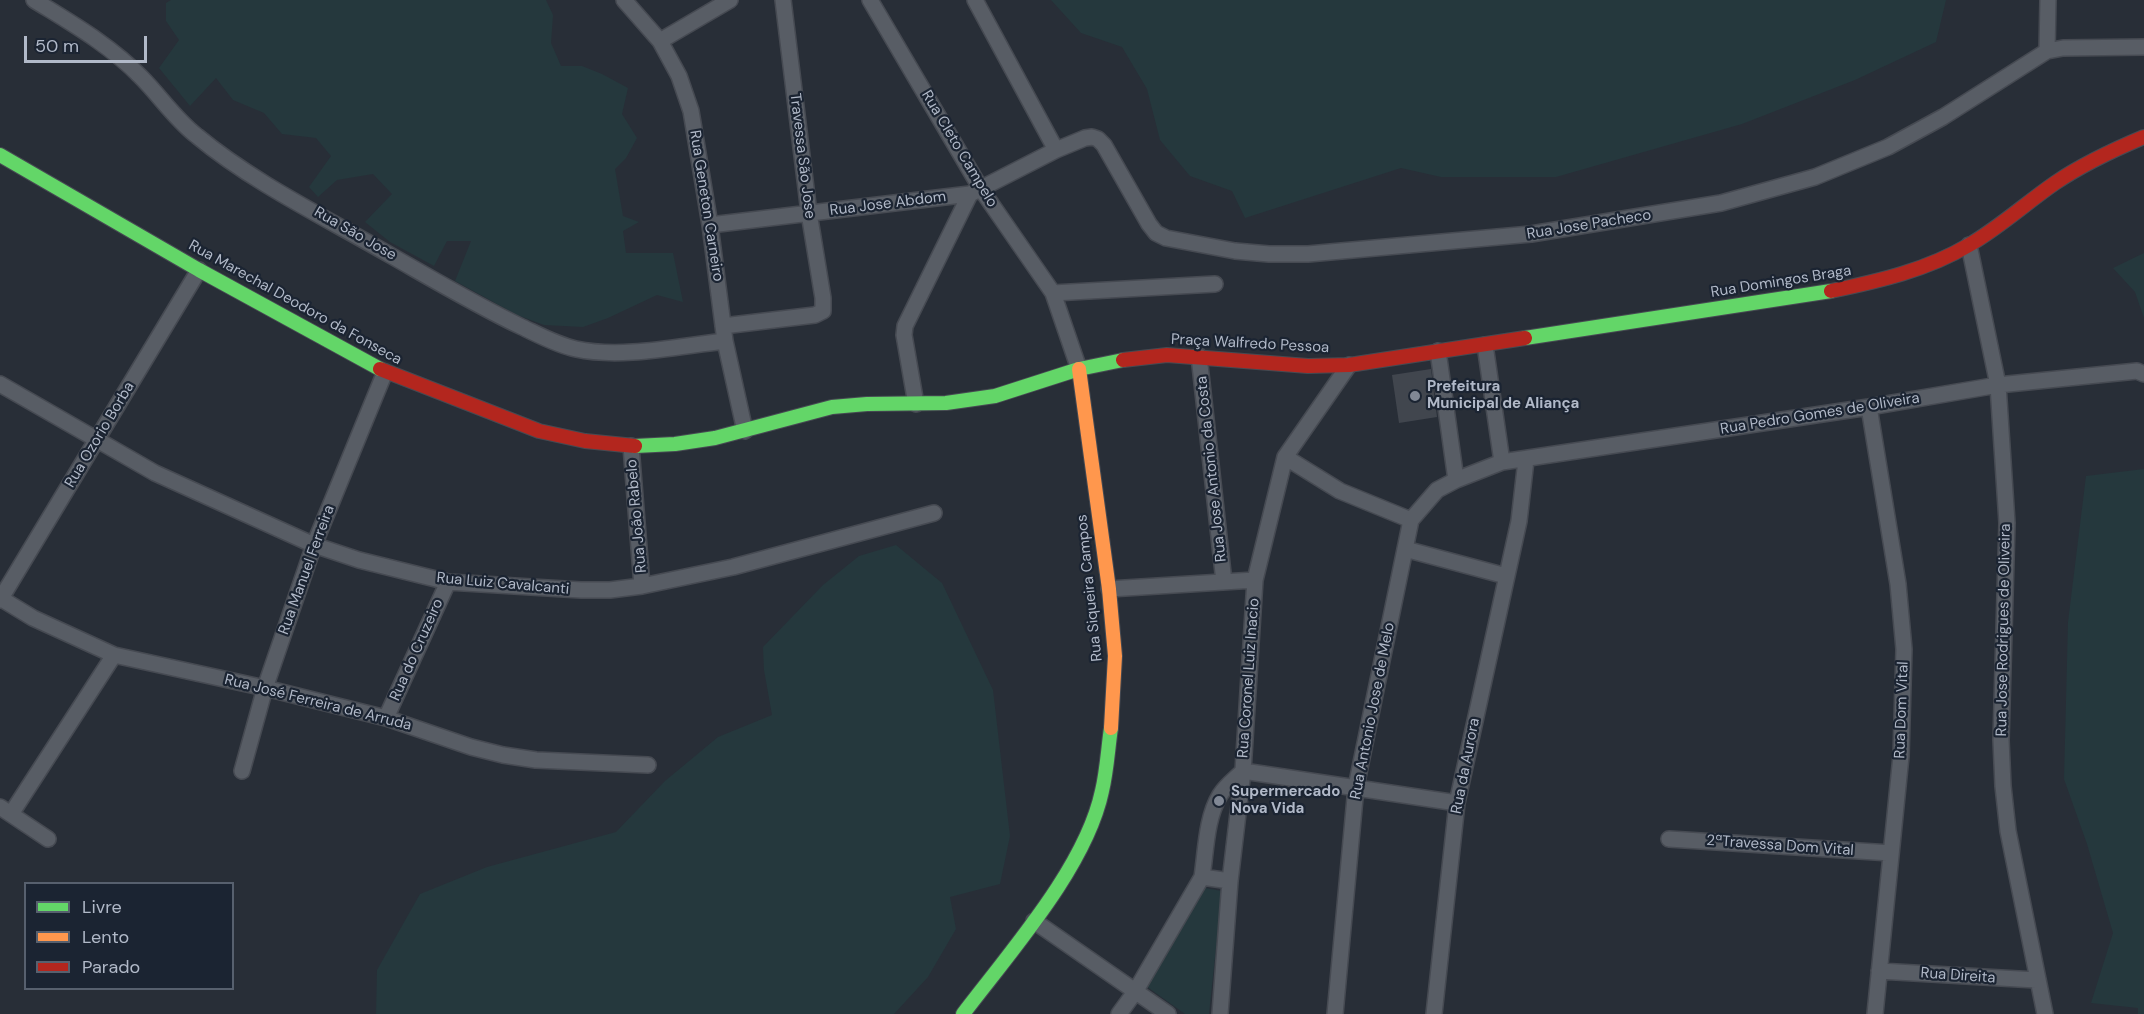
<!DOCTYPE html>
<meta charset="utf-8">
<style>
body{margin:0}
#map{position:relative;width:2144px;height:1014px;overflow:hidden;background:#282e37;font-family:"DM Sans",sans-serif}
canvas{display:block}
.legend{position:absolute;left:24px;top:882px;width:210px;height:108px;box-sizing:border-box;background:#1b2432;border:2px solid #57606e;margin:0;padding:8px 10px;list-style:none;font-size:18px;color:#b1b9c8}
.legend li{display:flex;align-items:center;gap:12px;height:30px}
.legend b{width:30px;border:2px solid #57606e}
.scale{position:absolute;left:24px;top:36px;width:123px;height:27px;box-sizing:border-box;border:3px solid #b1b9c8;border-top:0;padding-left:8px;font-size:18px;line-height:21px;white-space:nowrap;color:#b1b9c8;-webkit-text-stroke:4px #1b2432;paint-order:stroke}
</style>
<div id="map">
<canvas width="2144" height="1014"></canvas>
<ul class="legend">
<li><b style="height:8px;background:#63d668"></b>Livre</li>
<li><b style="height:8px;background:#ff974d"></b>Lento</li>
<li><b style="height:8px;background:#b3261e"></b>Parado</li>
</ul>
<div class="scale">50 m</div>
</div>
<script>
const c = document.querySelector('canvas').getContext('2d');
c.lineJoin = 'round';
function fill(path, color) {
  c.fillStyle = color;
  c.fill(path, 'evenodd');
}
function trace(path, color, width, dash) {
  c.strokeStyle = color;
  c.lineWidth = width;
  c.lineCap = dash ? 'butt' : 'round';
  c.setLineDash(dash || []);
  c.stroke(path);
}
function label(font, color, halo, rows, align = 'center') {
  c.font = font + ' "DM Sans",sans-serif';
  c.lineWidth = 4.5;
  c.setLineDash([]);
  c.textBaseline = 'middle';
  c.strokeStyle = halo;
  c.fillStyle = color;
  for (const [text, x, y, turn = 0] of rows) {
    c.save();
    c.translate(x, y);
    c.rotate((+turn || 0) * Math.PI / 180);
    c.textAlign = isNaN(turn) ? turn : align;
    if (halo) c.strokeText(text, 0, 0);
    c.fillText(text, 0, 0);
    c.restore();
  }
}
fill(new Path2D(`
 M171,0H546L553,15L551,43L561,66H582L602,74L628,88L622,114L637,138L626,158L615,169L623,216L639,222L623,231L626,253H673L683,302L657,295L608,318L583,327L544,325L517,315L455,281L471,241H447L434,266L390,242L365,222L392,194L373,174L337,180L318,197L309,187L331,156L316,138L282,134L264,113L233,100L216,78L190,106L159,68L179,40L166,21V3Z
 M1051,0H1946L1936,42L1855,80L1742,124L1556,177H1441L1401,168L1245,218L1232,191L1190,176L1160,140L1147,89L1122,47L1081,33Z
 M2144,253V318L2135,292L2113,268Z
 M2144,469V1014H2138V1008L2091,1003L2113,933L2087,844L2064,779L2068,622L2086,476Z
 M896,545L942,583L993,690L1010,836L1000,884L950,897L956,929L928,977L894,1014H376L377,970L420,894L487,867L616,832L665,781L718,737L772,715L764,670L763,647L823,585L859,556Z
 M1205,888L1222,891L1209,1014H1185L1146,986Z`), '#25383d');
fill(new Path2D(`
 M1431,369L1437,417L1399,423L1392,375Z`), '#41464e');
const street = new Path2D(`
 M34,0C71,23 110,45 141,77C160,96 175,119 197,136C252,182 328,219 390,255C434,280 476,305 522,327C539,335 557,345 576,349C622,359 679,346 725,341
 M624,0L660,41L679,76L691,111L710,225L725,341L745,431
 M870,0L981,189L1053,293L1079,369
 M975,0L1056,150
 M660,41L730,0
 M2047,51L2048,0
 M710,225L970,194L1056,150L1085,138L1092,137L1098,139L1104,145L1149,224L1156,233L1166,238L1235,251L1269,254H1308L1531,234L1721,203L1815,177L1888,147L1943,117L2047,51L2063,48L2144,47
 M1969,245L1998,385L2007,523L2001,740L2003,786L2008,831L2045,1014
 M1053,293L1215,284
 M723,326L815,315L823,311V298L809,213L783,0
 M1485,345L1502,462
 M1438,351L1456,480
 M1199,356L1224,582
 M0,384L155,473L314,545L359,560L448,582L581,590H610L642,586L733,567L934,513
 M916,404L904,335L905,326L970,194
 M1869,407L1898,584L1904,649L1901,756L1875,1014
 M631,446L642,586
 M1285,457L1340,491L1411,520
 M1405,549L1506,576
 M1109,589L1255,580
 M0,598L33,618L114,655L265,688L386,718L471,747L503,755L536,760L648,765
 M0,600L199,270
 M386,718L448,582
 M242,771L265,688L314,545L385,372
 M0,807L48,839
 M11,814L114,655
 M1669,839L1891,853
 M1202,877C1206,851 1206,818 1220,795C1226,785 1235,779 1243,771L1457,803
 M1034,921L1168,1014
 M1879,971L2036,980
 M1119,1014L1135,992L1202,877L1230,881
 M1220,1014L1230,881L1243,771L1255,580L1285,457L1349,365
 M1335,1014L1356,787L1411,520L1437,490L1456,480L1502,462L1869,407L1998,385L2137,371L2144,374
 M1434,1014L1457,803L1519,521L1526,460`);
const fast = new Path2D(`
 M0,155L199,270L380,369
 M1525,338L1831,291
 M635,446L675,444L715,438L832,407L867,404L946,403L995,396L1079,369L1123,360
 M963,1014C1010,952 1086,867 1102,791C1107,770 1108,748 1111,728`);
const slow = new Path2D(`
 M1079,369L1109,589L1115,656L1111,728`);
const jam = new Path2D(`
 M1831,291C1879,281 1927,270 1969,245C2000,227 2026,203 2055,183C2083,164 2113,150 2144,137
 M1123,360L1167,355L1308,366L1349,365L1525,338
 M380,369L539,431L585,441L635,446`);
trace(street, '#464a52', 18);
trace(fast, '#464a52', 16);
trace(slow, '#464a52', 16);
trace(jam, '#464a52', 16);
trace(street, '#585d65', 15);
trace(fast, '#63d668', 14);
trace(slow, '#ff974d', 14);
trace(jam, '#b3261e', 14);
for (const [x, y, r, color] of [
 [1415,396,6,"#818895"],
 [1219,801,6,"#818895"]
]) {
  const dot = new Path2D();
  dot.arc(x, y, r, 0, 2 * Math.PI);
  c.fillStyle = color;
  c.fill(dot);
  trace(dot, '#1b2432', 2);
}
label('15px', '#b1b9c8', '#1b2432', [
 ["Rua Cleto Campelo",959,149,59],
 ["Travessa São Jose",802,156,83],
 ["Rua Jose Abdom",888,204,-7],
 ["Rua Geneton Carneiro",706,206,81],
 ["Rua Jose Pacheco",1589,225,-9],
 ["Rua São Jose",355,234,30],
 ["Rua Domingos Braga",1781,282,-9],
 ["Rua Marechal Deodoro da Fonseca",295,303,29],
 ["Praça Walfredo Pessoa",1250,344,3],
 ["Rua Pedro Gomes de Oliveira",1820,414,-9],
 ["Rua Ozorio Borba",100,435,-59],
 ["Rua Jose Antonio da Costa",1212,469,-96],
 ["Rua João Rabelo",637,516,-95],
 ["Rua Manuel Ferreira",307,570,-70],
 ["Rua Luiz Cavalcanti",503,584,5],
 ["Rua Siqueira Campos",1090,588,-96],
 ["Rua Jose Rodrigues de Oliveira",2004,630,-89],
 ["Rua do Cruzeiro",417,650,-66],
 ["Rua Coronel Luiz Inacio",1249,678,-86],
 ["Rua José Ferreira de Arruda",318,703,14],
 ["Rua Dom Vital",1902,710,-88],
 ["Rua Antonio Jose de Melo",1373,711,-79],
 ["Rua da Aurora",1466,766,-79],
 ["2ªTravessa Dom Vital",1780,846,4],
 ["Rua Direita",1958,976,4]
]);
label('bold 15px', '#b1b9c8', '#1b2432', [
 ["Prefeitura",1427,387],
 ["Municipal de Aliança",1427,404],
 ["Supermercado",1231,792],
 ["Nova Vida",1231,809]
], 'left');
</script>
